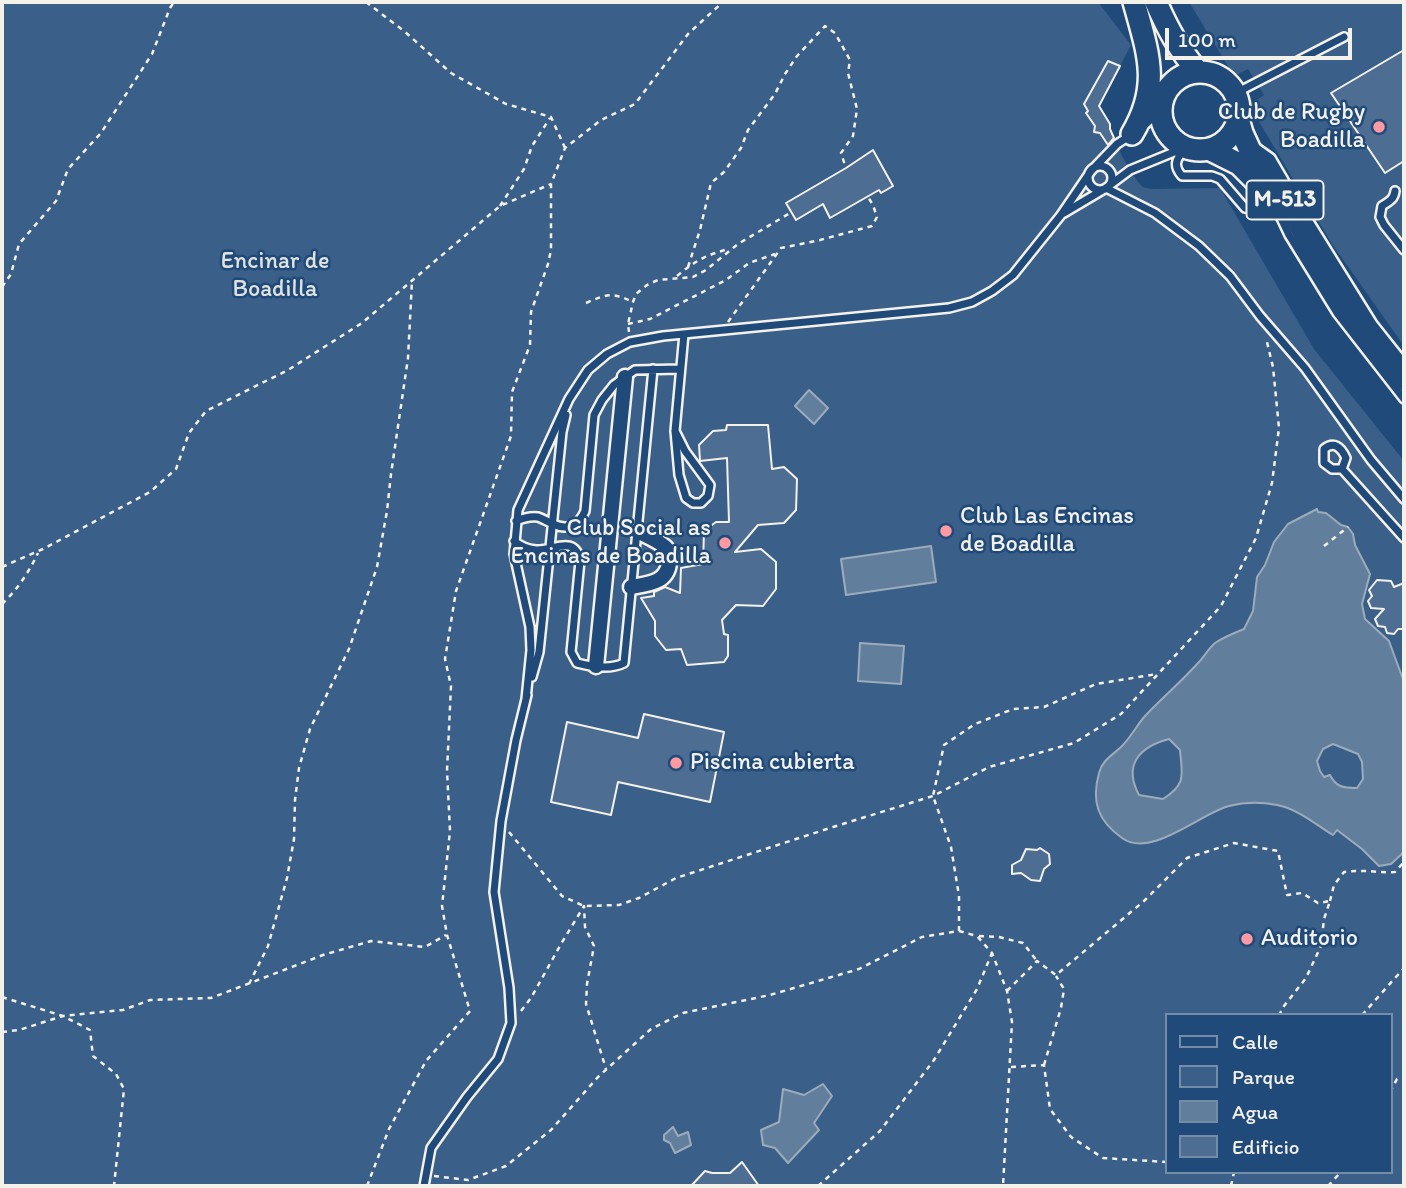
<!DOCTYPE html>
<style>
body{margin:0}
#map{position:relative;width:1406px;height:1188px;overflow:hidden;background:#1f4a7a;font-family:Itim,sans-serif}
canvas{display:block}
.frame{position:absolute;inset:0;border:4px solid #f4f1e8;pointer-events:none}
.legend{position:absolute;left:1165px;top:1013px;width:228px;height:161px;box-sizing:border-box;background:#1f4a7a;border:2px solid #748da6;margin:0;padding:9px 12px;list-style:none;font-size:21px;color:#f4f1e8}
.legend li{display:flex;align-items:center;gap:14px;height:35px}
.legend b{width:35px;border:2px solid #748da6}
.scale{position:absolute;left:1165px;top:28px;width:187px;height:32px;box-sizing:border-box;border:4px solid #f4f1e8;border-top:0;padding-left:9px;font-size:21px;line-height:24px;white-space:nowrap;color:#f4f1e8;-webkit-text-stroke:5px #1f4a7a;paint-order:stroke}
</style>
<div id="map">
<canvas width="1406" height="1188"></canvas>
<div class="frame"></div>
<ul class="legend">
<li><b style="height:9px;background:#1f4a7a"></b>Calle</li>
<li><b style="height:19px;background:#3a5f88"></b>Parque</li>
<li><b style="height:19px;background:#627e9d"></b>Agua</li>
<li><b style="height:19px;background:#4d6e92"></b>Edificio</li>
</ul>
<div class="scale">100 m</div>
</div>
<script>
const c = document.querySelector('canvas').getContext('2d');
c.lineJoin = 'round';
function fill(path, color) {
  c.fillStyle = color;
  c.fill(path, 'evenodd');
}
function trace(path, color, width, dash) {
  c.strokeStyle = color;
  c.lineWidth = width;
  c.lineCap = dash ? 'butt' : 'round';
  c.setLineDash(dash || []);
  c.stroke(path);
}
function label(font, color, halo, rows, align = 'center') {
  c.font = font + ' Itim,sans-serif';
  c.lineWidth = 5;
  c.setLineDash([]);
  c.textBaseline = 'middle';
  c.strokeStyle = halo;
  c.fillStyle = color;
  for (const [text, x, y, turn = 0] of rows) {
    c.save();
    c.translate(x, y);
    c.rotate((+turn || 0) * Math.PI / 180);
    c.textAlign = isNaN(turn) ? turn : align;
    if (halo) c.strokeText(text, 0, 0);
    c.fillText(text, 0, 0);
    c.restore();
  }
}
fill(new Path2D(`
 M2,2H1098L1131,45L1099,106L1110,124V129L1122,156L1130,170L1138,182L1143,187L1151,189L1220,188L1314,349L1404,461V1186H2ZM1166,1015H1390V1172H1166Z
 M1189,2H1404V346L1332,244L1249,105L1264,95L1248,69L1234,76Z`), '#3a5f88');
const water = new Path2D(`
 M809,390L828,408L814,424L795,406Z
 M1317,509L1318,512L1326,513L1341,525L1348,527L1353,534L1355,545L1370,574L1362,604L1365,619L1389,641L1404,682V852L1391,864L1379,866L1362,849L1337,830L1333,835C1315,824 1298,809 1277,805C1262,802 1244,802 1229,806C1201,813 1151,859 1122,838C1098,821 1091,802 1099,773C1102,760 1113,755 1122,746C1131,737 1137,725 1145,716C1162,698 1181,682 1198,663C1204,657 1208,649 1215,643C1224,637 1234,633 1244,629L1253,611L1257,577L1265,565L1274,542L1288,524ZM1169,739L1180,750C1182,775 1187,784 1163,799L1139,795C1123,765 1139,747 1169,739ZM1333,744L1358,754L1362,762L1363,779L1357,788C1343,788 1336,787 1330,775L1324,777L1320,771L1317,761L1323,749Z
 M931,546L936,582L846,595L841,559Z
 M860,643L904,646L901,684L858,681Z
 M823,1084L832,1096L814,1123L819,1130L788,1163L775,1148L763,1145L761,1130L779,1122L783,1089L804,1095Z
 M673,1127L678,1136L688,1132L691,1145L675,1153L670,1143L664,1140V1135Z`);
fill(water, '#627e9d');
trace(water, '#9cacbb', 2);
const building = new Path2D(`
 M1404,50V161L1385,173L1331,93Z
 M1108,61L1120,66L1099,106L1110,124V129L1114,138L1108,145L1100,133L1094,132L1095,126L1086,113L1088,111L1084,104Z
 M873,150L893,186L881,193L879,190L830,218L823,204L796,220L786,203L846,168Z
 M727,425H768L772,469L784,467L797,479L796,510L784,523L758,525L735,552L761,549L776,562V589L763,606L736,605L722,620L724,634L728,635V656L724,662L687,665L681,649L666,650L655,636V621L641,598L654,596V592L665,587L680,593L681,568L703,564L704,531L716,522H729L727,458L700,461L699,445L713,431L726,430Z
 M1377,580L1391,581L1394,587L1404,583V629H1398L1394,634L1387,633L1385,627L1378,626L1375,619L1384,609L1371,608L1368,601L1372,596L1369,590Z
 M644,714L724,732L710,802L618,782L611,815L551,802L567,722L638,738Z
 M1040,848L1049,854L1050,864L1044,869L1040,881L1031,880L1021,873L1012,874V865L1021,860L1026,849L1037,850Z
 M742,1162L759,1186H691L705,1171L712,1173H730Z`);
fill(building, '#4d6e92');
trace(building, '#f4f1e8', 2);
const lane = new Path2D(`
 M1234,94L1344,37
 M1146,124L1161,110
 M1257,148L1271,158L1288,187
 M1184,150C1176,159 1173,166 1182,176H1212L1220,179L1245,208
 M1088 178a12 12 0 1 1 24 0a12 12 0 1 1-24 0Z
 M1106,188L1155,213L1199,246L1230,276L1260,316L1305,368L1371,460L1404,499
 M1395,191C1394,200 1388,202 1382,206L1380,217L1384,225L1404,250
 M1270,195L1289,235L1337,313L1404,399
 M1064,213L1106,188L1130,170L1174,152L1188,149
 M1307,218L1373,324L1404,363
 M675,431L685,451L710,485L708,496L701,503H693L686,498L679,475L675,431L684,334
 M1342,469L1346,458C1341,447 1334,441 1324,449V463L1332,469H1342L1404,538
 M516,521C523,518 530,516 538,517C544,519 548,522 553,524C568,531 579,525 585,511L594,415L602,400L614,385L635,370L680,369
 M514,541C520,546 527,549 536,550C553,551 575,534 580,561L571,652L577,663C592,667 610,670 624,663L653,369
 M532,677L539,652L562,432L566,415
 M526,699L531,650L530,627L514,554L518,510L569,399L588,370L607,354L630,342L663,336L949,308L972,302L992,291L1013,275L1061,215L1091,171L1117,144L1131,135
 M424,1186L431,1148L467,1097L498,1059L511,1023L509,988L494,892L501,821L516,740L527,695`);
const street = new Path2D(`
 M631,587C648,584 667,583 669,563C670,558 670,552 666,548C661,542 645,535 637,531
 M596,666L625,377`);
const primary = new Path2D(`
 M1156,2C1168,30 1179,49 1198,72
 M1161 111a39 39 0 1 1 78 0a39 39 0 1 1-78 0Z
 M1238,119L1242,133L1252,155L1285,199L1321,265L1342,298L1363,329L1404,380
 M1132,134C1161,85 1148,53 1134,2
 M1209,149L1239,164L1263,188`);
trace(lane, '#f4f1e8', 12);
trace(street, '#f4f1e8', 19);
trace(primary, '#f4f1e8', 26);
trace(new Path2D(`
 M366,2L404,31L451,73L506,104L551,117L565,148
 M500,206L524,169L532,146L550,118
 M688,267L700,230L711,183L724,172L741,148L748,130L775,94L785,74L797,56L825,26L835,33L850,60L848,73L857,109L853,136L841,153L846,168
 M677,276C693,262 708,254 729,249
 M2,287L11,274L19,244L56,201L68,169L101,133L152,54L170,8L174,2
 M586,303C607,294 612,292 633,302
 M728,322L781,248L820,240L872,226L877,217L873,205L868,197
 M628,324L650,319L726,280L749,263L775,254
 M629,332L628,324L633,302L636,294L647,285L658,280L693,277L706,270L738,244L790,213
 M1324,546L1348,527
 M2,567L43,549L150,492L176,469L189,433L206,411L288,370L362,323L500,206L551,184
 M2,604C17,590 29,572 38,553
 M509,832L562,896L584,906L619,905L639,898L676,878L833,827L933,796L989,767L1074,743L1121,714L1221,606L1256,538L1272,483L1279,428L1273,367L1266,338
 M1330,901L1334,885L1344,872C1362,869 1378,873 1395,872L1404,862
 M959,931V896L951,847L933,796L944,745L975,724L1013,709L1044,707L1096,684L1157,674
 M979,936L999,937L1023,943L1037,961
 M249,984L268,946L287,878L294,839L295,800L299,768L310,729L349,649L377,567L387,511L391,474L408,358L412,281
 M1007,991L1037,961L1056,975L1144,901L1187,858L1234,843L1278,851L1287,895L1302,893L1318,903L1330,901L1324,919L1321,946L1306,978L1284,1006L1279,1015
 M2,997L63,1016L90,1030L93,1056L116,1074L124,1089L114,1186
 M521,1011L531,998L561,944L584,906L585,927L594,946L587,984L586,1004L606,1069
 M1362,1015L1404,968
 M2,1032L19,1030L63,1016L123,1010L150,1000L211,998L323,955L371,941L425,947L446,935
 M1044,1065L1061,1008L1064,989L1056,976
 M1011,1067L1044,1065L1050,1109L1071,1137L1103,1158L1166,1162
 M1390,1092L1397,1079L1404,1078
 M434,1176L468,1180L506,1166L551,1130L598,1077L651,1029L683,1013L770,995L859,969L922,937L959,931L977,936L992,953L1007,991L1012,1022L1003,1186
 M367,1186L389,1129L426,1061L470,1011L447,935L442,906L450,831L447,771L451,686L445,659L456,591L511,436L512,392L530,345L531,312L548,264L551,250V184L565,148L601,120L635,104L688,34L723,2
 M818,1186L880,1131L934,1060L977,989L992,953
 M1231,1186L1234,1172
 M1328,1186L1341,1172`), '#f4f1e8', 2.5, [5, 5]);
trace(lane, '#1f4a7a', 7);
trace(street, '#1f4a7a', 14);
trace(primary, '#1f4a7a', 21);
for (const [x, y, r, color] of [
 [1379,127,7,"#ff9aa2"],
 [946,531,7,"#ff9aa2"],
 [725,543,7,"#ff9aa2"],
 [676,763,7,"#ff9aa2"],
 [1247,939,7,"#ff9aa2"]
]) {
  const dot = new Path2D();
  dot.arc(x, y, r, 0, 2 * Math.PI);
  c.fillStyle = color;
  c.fill(dot);
  trace(dot, '#1f4a7a', 2.5);
}
for (const [x, y, w] of [
 [1285,200,77]
]) {
  const box = new Path2D();
  box.roundRect(x - w / 2, y - 19.5, w, 39, 5);
  c.fillStyle = '#1f4a7a';
  c.fill(box);
  trace(box, '#f4f1e8', 2);
}
label('bold 23px', '#f4f1e8', null, [
 ["M-513",1285,200]
]);
label('24px', '#f4f1e8', '#1f4a7a', [
 ["Club de Rugby",1365,113,"right"],
 ["Boadilla",1365,141,"right"],
 ["Club Las Encinas",960,517],
 ["de Boadilla",960,545],
 ["Club Social as",711,529,"right"],
 ["Encinas de Boadilla",711,557,"right"],
 ["Piscina cubierta",690,763],
 ["Auditorio",1261,939]
], 'left');
label('24px', '#e1e2de', '#1f4a7a', [
 ["Encinar de",275,262],
 ["Boadilla",275,290]
]);
</script>
